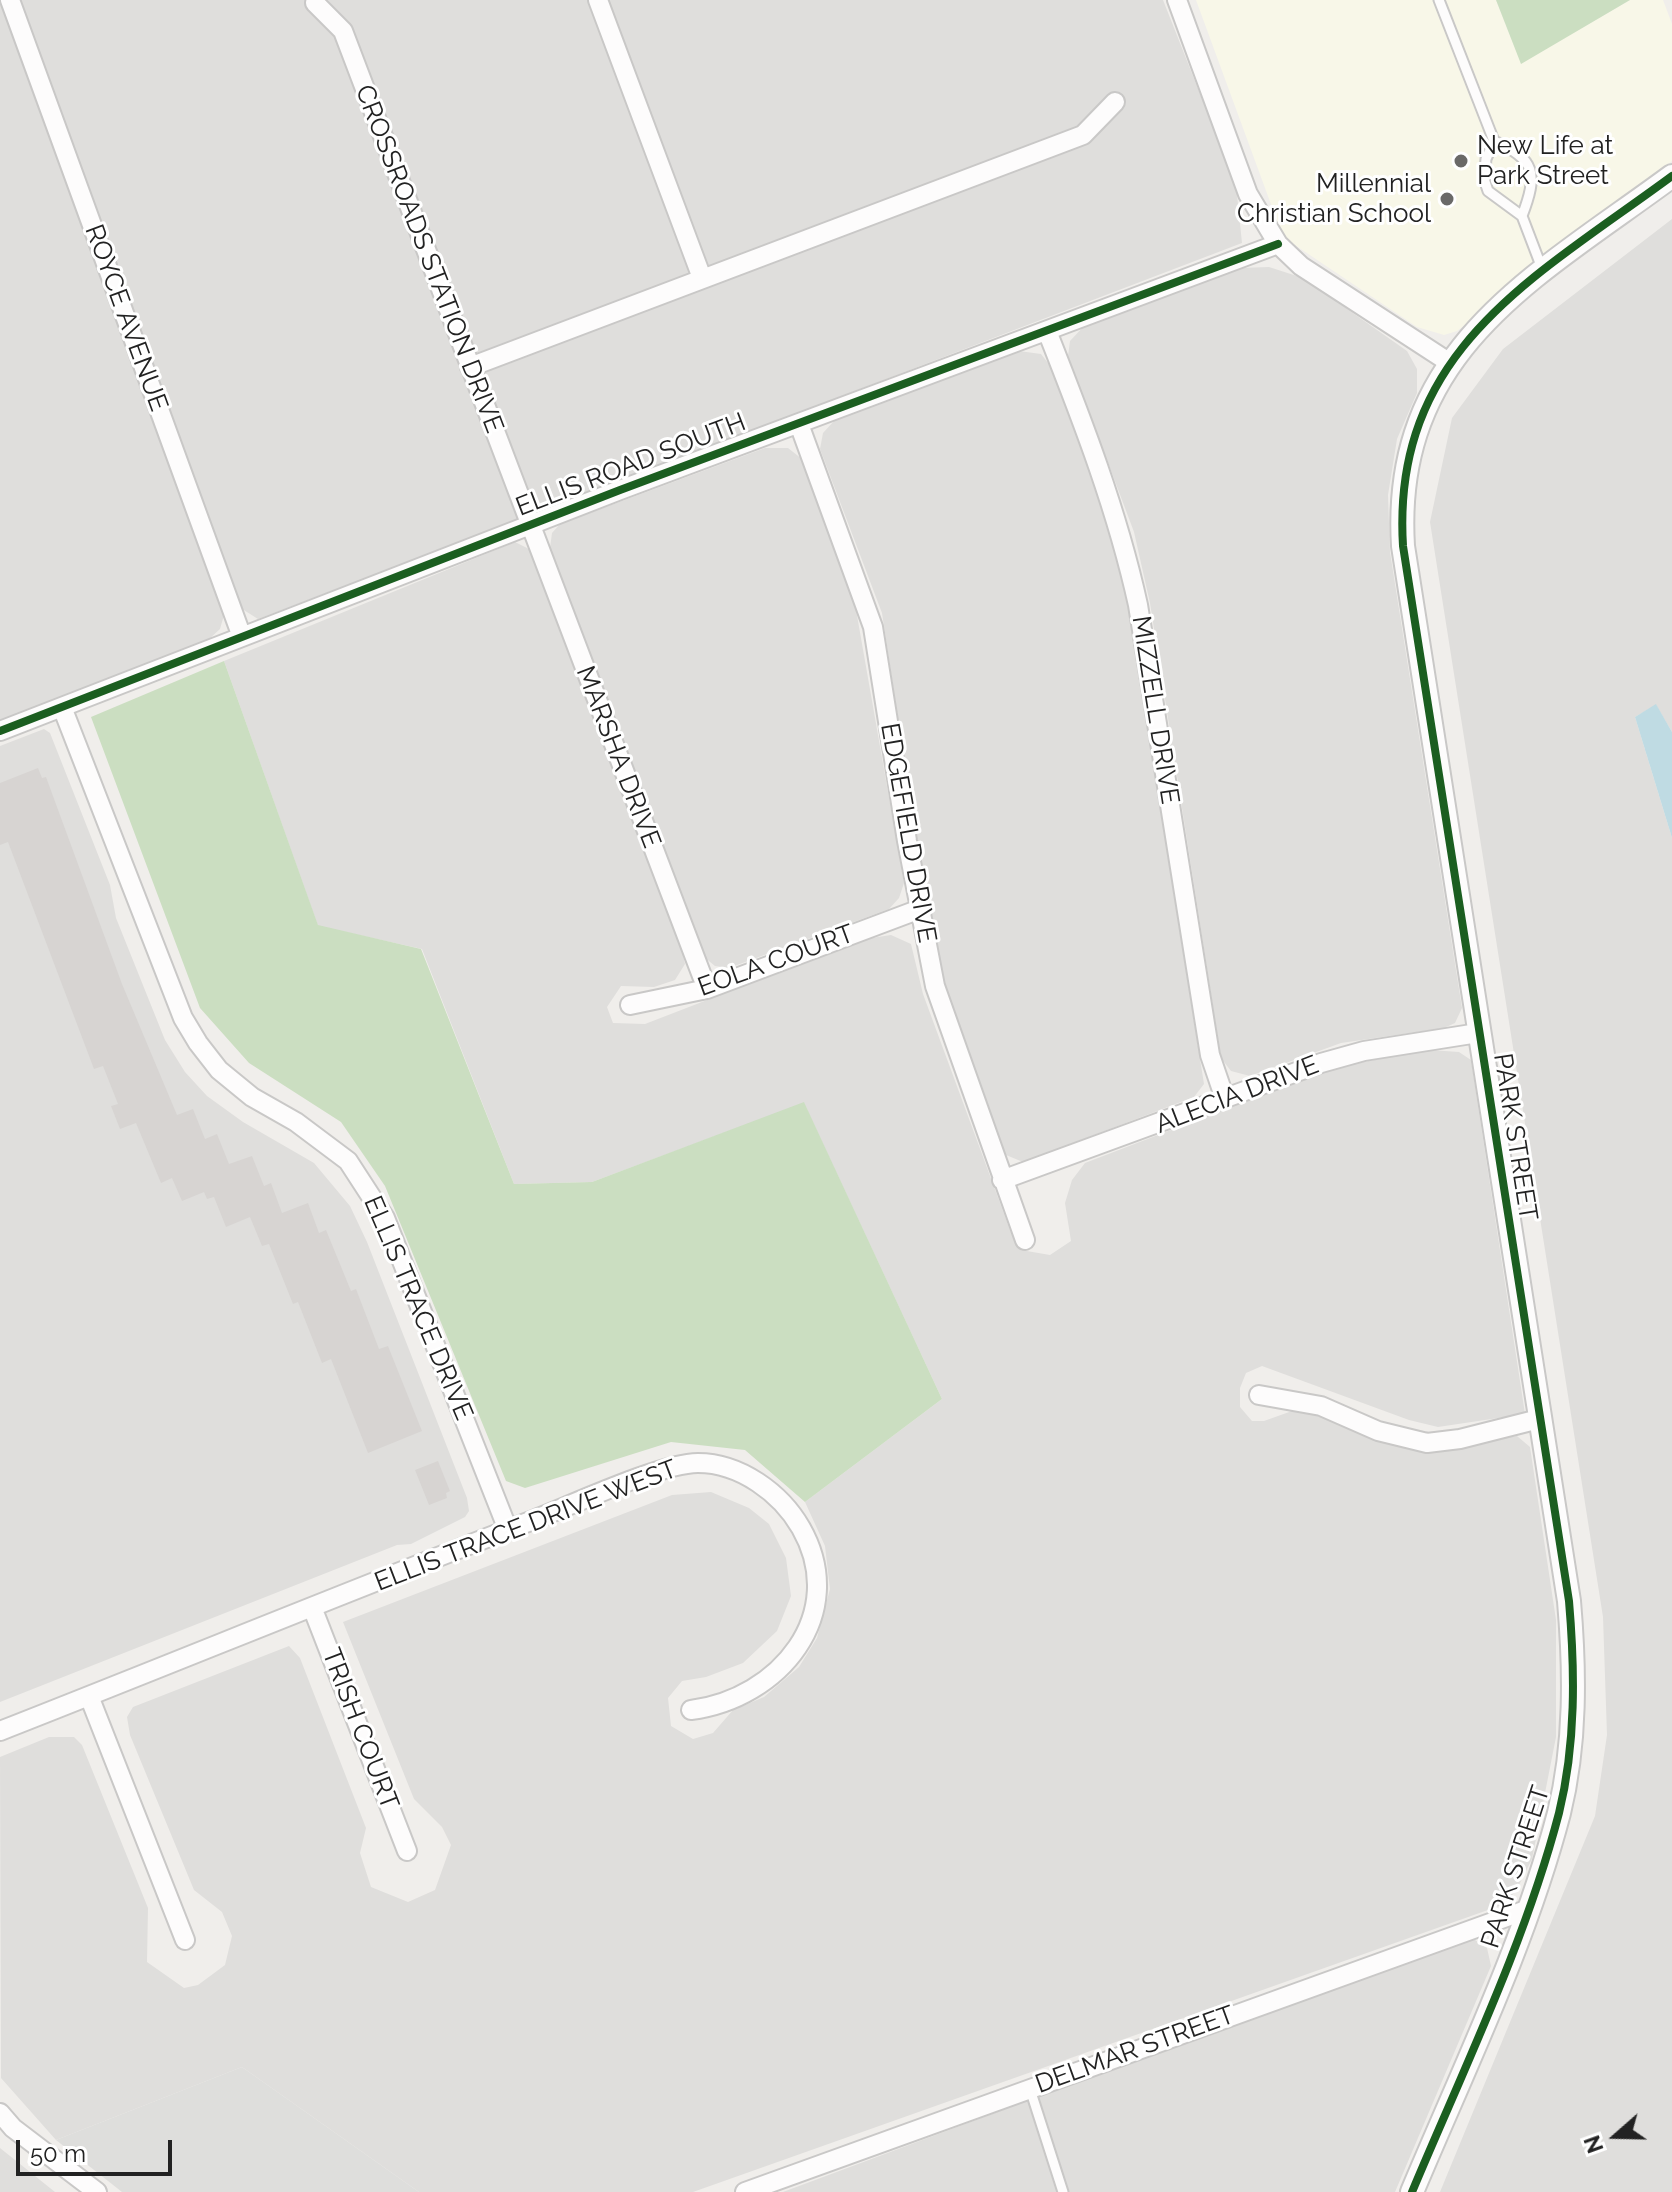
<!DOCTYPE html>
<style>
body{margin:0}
#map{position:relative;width:1672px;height:2192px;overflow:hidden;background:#f0eeeb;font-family:Raleway,sans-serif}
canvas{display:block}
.north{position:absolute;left:1576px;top:2096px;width:80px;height:80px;-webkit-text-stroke:6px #fff;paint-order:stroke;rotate:250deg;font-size:22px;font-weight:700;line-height:32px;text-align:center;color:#222}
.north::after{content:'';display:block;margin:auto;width:28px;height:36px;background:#222;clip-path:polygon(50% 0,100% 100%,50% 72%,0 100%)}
.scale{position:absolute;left:16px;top:2140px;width:156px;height:36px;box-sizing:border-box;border:4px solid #222;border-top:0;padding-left:10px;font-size:24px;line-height:28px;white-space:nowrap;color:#222;-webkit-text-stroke:6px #fff;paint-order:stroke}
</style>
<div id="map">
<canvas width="1672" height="2192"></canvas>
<div class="north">N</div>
<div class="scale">50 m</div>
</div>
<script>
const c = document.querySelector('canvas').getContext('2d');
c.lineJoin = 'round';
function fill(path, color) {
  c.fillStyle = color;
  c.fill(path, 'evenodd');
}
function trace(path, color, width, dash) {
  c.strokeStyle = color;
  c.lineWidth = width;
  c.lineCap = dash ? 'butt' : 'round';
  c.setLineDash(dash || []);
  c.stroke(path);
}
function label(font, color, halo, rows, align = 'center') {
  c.font = font + ' Raleway,sans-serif';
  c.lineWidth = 6;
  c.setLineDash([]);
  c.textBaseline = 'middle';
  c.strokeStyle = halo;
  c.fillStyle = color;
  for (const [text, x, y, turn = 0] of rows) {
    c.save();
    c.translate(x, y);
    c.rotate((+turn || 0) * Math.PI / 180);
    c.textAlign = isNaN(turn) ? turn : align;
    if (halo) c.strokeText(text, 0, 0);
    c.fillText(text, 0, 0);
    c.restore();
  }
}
fill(new Path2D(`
 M20,0H1163L1236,185L1242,243L258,619L239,607Z
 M0,1L224,615L220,629L208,640L0,720Z
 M1672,219V732L1656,705L1635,717L1672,838V2192H1440L1595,1816L1607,1735L1603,1617L1430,522L1452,418L1503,349Z
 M1269,267L1303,278L1407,351L1417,369V393L1397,439L1388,495L1390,552L1462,1008L1455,1023L1444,1028L1341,1043L1250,1076L1231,1071L1221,1058L1150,603L1134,532L1068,356L1070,341L1084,326L1240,268Z
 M1019,351L1041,354L1052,368L1119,551L1204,1084L1194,1097L1023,1162L1006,1155L998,1140L935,961L882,613L820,449L823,433L834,421Z
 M765,448H788L802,459L855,604L904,883L899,898L889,909L729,968L715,966L704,957L550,548L552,533L560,524Z
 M515,542L529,549L679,937L685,964L675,980L654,987L621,986L607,1007L613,1023L645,1024L865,939L891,935L911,944L923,994L1010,1230L1021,1250L1050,1255L1071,1241L1065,1203L1072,1180L1085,1163L1335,1067L1430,1050L1459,1052L1471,1060L1525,1414L1438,1427L1409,1420L1262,1366L1246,1373L1240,1388V1407L1252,1421H1264L1292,1411L1308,1410L1429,1451L1517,1436L1530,1447L1556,1620V1737L1532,1859L1516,1891L1502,1905L693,2192H419L242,2067L56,2140L1,2078L0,1757L49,1737H74L82,1745L148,1908L147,1962L184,1988L198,1985L225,1965L232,1936L222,1912L194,1890L130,1735L127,1717L133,1707L289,1646L300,1658L366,1828L360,1853L371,1887L408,1902L435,1890L451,1845L442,1827L414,1799L343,1622L672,1495L711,1492L749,1508L769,1524L786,1558L791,1596L777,1631L743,1663L706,1677L682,1681L668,1698L671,1726L693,1739L713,1733L733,1710L764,1697L799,1667L817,1638L830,1589L825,1546L805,1502L942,1399L804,1103L592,1182L514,1184L422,949L318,926L224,661Z
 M44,729L50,733L110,885L116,918L165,1040L185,1072L207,1096L243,1122L314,1163L350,1206L367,1242L467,1498L469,1511L465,1517L411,1544L397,1545L0,1702V746Z
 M1472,1938L1487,1948L1491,1966L1395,2192H783L1434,1949Z
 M0,2148L55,2192H0Z`), '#dfdedc');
fill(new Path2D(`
 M1196,0H1496L1521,63L1630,0H1663L1672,24V161L1457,331L1444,335L1417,327L1283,237Z`), '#f8f7e8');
fill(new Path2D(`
 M242,2067L419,2192H122L56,2140Z`), '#dededc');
fill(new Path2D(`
 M1496,0H1630L1521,64Z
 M224,661L318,925L421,949L514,1184L592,1182L804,1102L942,1399L805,1502L745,1450L671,1442L525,1488L506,1481L385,1186L341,1122L249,1063L200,1008L91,717Z`), '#cbdec1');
fill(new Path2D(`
 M1656,704L1672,732V838L1635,717Z`), '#bfdbe3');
fill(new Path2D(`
 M38,768L42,778L46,777L122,984L177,1115L193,1109L205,1139L217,1134L229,1164L252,1156L264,1186L271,1183L282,1213L308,1203L319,1233L326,1230L351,1291L356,1289L379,1349L388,1346L422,1431L368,1453L331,1359L322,1363L298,1302L293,1304L269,1244L262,1246L250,1217L226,1227L214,1197L207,1199L204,1192L182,1201L172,1178L161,1183L136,1123L120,1129L111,1106L118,1104L103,1066L94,1069L8,842L0,845V783Z
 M438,1461L450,1491L446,1493L447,1498L429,1505L415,1470Z`), '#d7d4d2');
const service = new Path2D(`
 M1439,0L1494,141L1486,159L1484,179L1488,191L1522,216L1543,271
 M1494,141C1536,159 1538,174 1522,216
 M1030,2089L1063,2192`);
const minor = new Path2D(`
 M10,0L242,637
 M598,0L702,278
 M1177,0L1248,194L1278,244L1301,266L1450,363
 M315,3L343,31L707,989
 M1047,331C1083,422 1117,510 1138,605L1210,1055L1225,1099
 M470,367L1083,135L1115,102
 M799,424L873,627L907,841L935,986L1025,1240
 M62,707L183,1018L198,1043L219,1070L252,1097L296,1122L348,1161L385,1218L508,1530
 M0,731L620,490L1278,244
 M630,1005L707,989L920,909
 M1002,1180L1321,1063L1364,1051L1478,1033
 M1259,1395L1321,1406L1378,1431L1427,1443L1460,1439L1539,1419
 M312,1607L407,1851
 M89,1696L185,1940
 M0,1731C176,1662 351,1590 528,1522C568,1507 660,1463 698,1463C740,1463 781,1493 801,1528C850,1614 779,1699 691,1710
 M0,2113L13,2128L97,2192
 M745,2192L1526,1910`);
const tertiary = new Path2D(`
 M1412,2192C1464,2068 1525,1943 1559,1813C1576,1744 1575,1671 1569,1601L1403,546C1391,350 1534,278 1672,176`);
trace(service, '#c9c8c7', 13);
trace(minor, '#c9c8c7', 22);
trace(tertiary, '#c9c8c7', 26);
trace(service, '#fdfcfc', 9);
trace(minor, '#fdfcfc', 18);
trace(tertiary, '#fdfcfc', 22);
trace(new Path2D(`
 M0,731L620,490L1278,244
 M1412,2192C1464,2068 1525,1943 1559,1813C1576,1744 1575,1671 1569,1601L1403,546C1391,350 1534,278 1672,176`), '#1b5e20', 8);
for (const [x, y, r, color] of [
 [1461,161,8,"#6a6968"],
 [1447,199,8,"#6a6968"]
]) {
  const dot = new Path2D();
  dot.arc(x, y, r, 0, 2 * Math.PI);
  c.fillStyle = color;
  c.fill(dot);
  trace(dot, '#fff', 3);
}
label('26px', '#222', '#fff', [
 ["New Life at",1477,146],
 ["Park Street",1477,176],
 ["Millennial",1431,184,"right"],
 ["Christian School",1431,214,"right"]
], 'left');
label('26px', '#222', '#fff', [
 ["CROSSROADS STATION DRIVE",429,259,69],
 ["ROYCE AVENUE",126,318,70],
 ["ELLIS ROAD SOUTH",631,465,-21],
 ["MIZZELL DRIVE",1155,710,81],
 ["MARSHA DRIVE",618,757,69],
 ["EDGEFIELD DRIVE",908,833,80],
 ["EOLA COURT",776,961,-20],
 ["ALECIA DRIVE",1237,1095,-21],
 ["PARK STREET",1515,1137,81],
 ["ELLIS TRACE DRIVE",418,1308,67],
 ["ELLIS TRACE DRIVE WEST",526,1526,-21],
 ["TRISH COURT",360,1729,69],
 ["PARK STREET",1516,1867,-72],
 ["DELMAR STREET",1135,2050,-20]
]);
</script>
